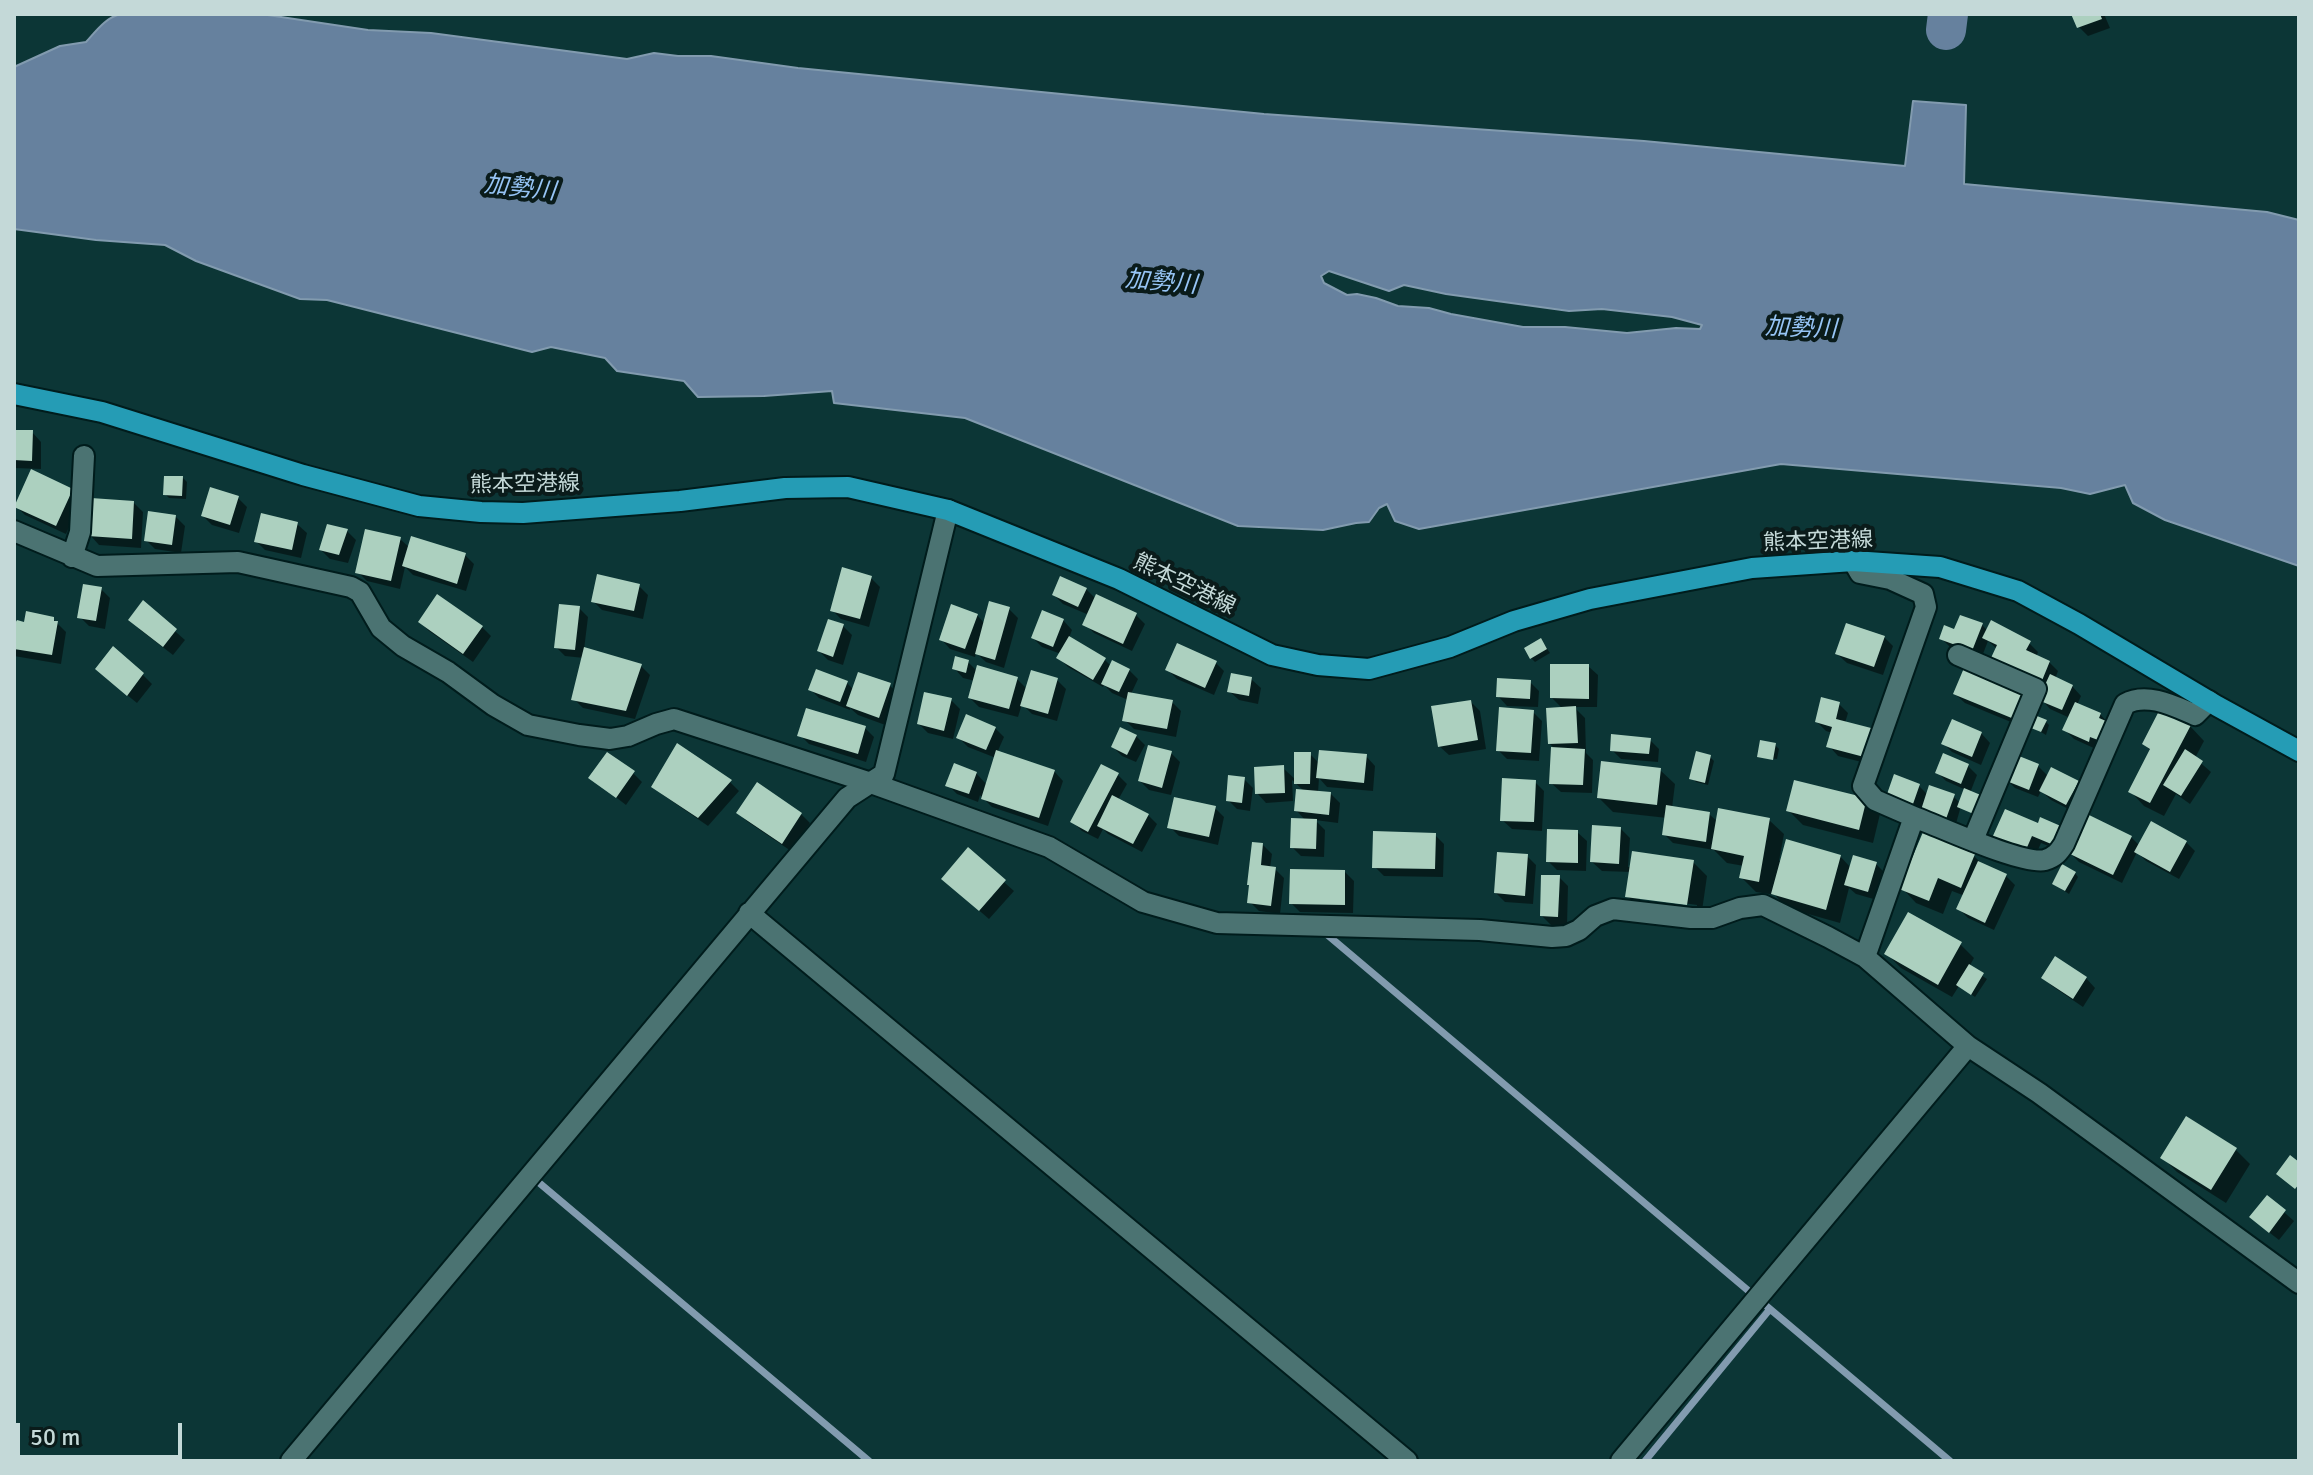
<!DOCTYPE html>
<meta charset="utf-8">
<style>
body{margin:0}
#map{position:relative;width:2313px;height:1475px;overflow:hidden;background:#0c3636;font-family:Signika,sans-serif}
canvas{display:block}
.frame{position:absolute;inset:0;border:16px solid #c4d9d8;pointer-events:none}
.scale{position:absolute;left:16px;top:1423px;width:166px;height:36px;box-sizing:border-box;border:4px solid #c4d9d8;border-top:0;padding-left:10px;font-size:24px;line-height:28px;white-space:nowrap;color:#c4d9d8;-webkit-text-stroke:6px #0a1b1a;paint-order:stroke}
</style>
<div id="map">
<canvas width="2313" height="1475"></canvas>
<div class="frame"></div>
<div class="scale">50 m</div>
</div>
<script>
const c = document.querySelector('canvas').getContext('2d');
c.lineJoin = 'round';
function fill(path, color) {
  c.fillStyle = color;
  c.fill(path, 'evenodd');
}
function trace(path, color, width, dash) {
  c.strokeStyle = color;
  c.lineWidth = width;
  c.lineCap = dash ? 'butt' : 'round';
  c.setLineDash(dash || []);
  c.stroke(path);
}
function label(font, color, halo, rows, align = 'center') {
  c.font = font + ' Signika,"Noto Sans JP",sans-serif';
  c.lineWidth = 8;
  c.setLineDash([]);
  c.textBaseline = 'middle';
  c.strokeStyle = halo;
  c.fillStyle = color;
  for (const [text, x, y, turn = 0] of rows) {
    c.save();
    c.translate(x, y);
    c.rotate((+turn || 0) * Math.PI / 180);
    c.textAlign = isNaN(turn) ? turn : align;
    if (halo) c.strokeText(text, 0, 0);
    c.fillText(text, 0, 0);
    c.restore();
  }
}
const water = new Path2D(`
 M121,14H261L368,30L431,33L627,59L654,53L678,56H711L798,68L1264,114L1644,141L1905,166L1913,101L1966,105L1964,184L2267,212L2299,220V566L2165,520L2133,503L2125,485L2090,494L2061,488L1781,464L1419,529L1395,521L1387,504L1379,508L1369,522L1356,523L1323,530L1238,526L965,418L834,403L832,391L764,396L698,397L684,381L617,371L605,358L551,347L532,352L327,300L300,299L196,261L165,245L96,240L14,229V67L60,46L86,42C96,31 106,17 121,14ZM1329,271L1389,291L1404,285L1446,294L1569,311L1602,309L1672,317L1702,325L1700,329L1676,328L1627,333L1565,327H1523L1451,314L1429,308L1398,306L1376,298L1357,294L1347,295L1324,283L1321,276Z`);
fill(water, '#66819e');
trace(water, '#829baf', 2);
fill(new Path2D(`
 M2073,14H2104L2110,28L2088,36L2079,27Z
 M14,432H32L41,442V469L14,468Z
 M183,478L187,482L186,499L169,498L165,494Z
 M72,491L81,500L66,534L25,515L16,506Z
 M238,498L247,507L239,533L212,525L203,516Z
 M134,503L143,512L141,548L99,545L90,535Z
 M176,517L185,526L181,553L155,549L146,540Z
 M297,524L307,533L301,558L265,550L256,541Z
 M347,531L356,540L348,563L330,559L321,550Z
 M400,539L410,548L465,555L474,564L466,591L413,575L405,567L400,589L367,581L358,572Z
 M871,578L880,587L869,627L841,619L832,610Z
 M639,586L648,595L643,619L602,610L593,601Z
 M101,589L110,598L105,629L89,626L80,617Z
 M1086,589L1096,599L1136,615L1145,624L1132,651L1094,633L1085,624L1089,615L1063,604L1054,595Z
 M143,603L185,640L173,655L139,629Z
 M579,608L588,617L584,650L641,666L650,675L635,719L583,708L574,699L584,658L565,656L556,647Z
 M1009,609L1018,618L1004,668L986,662L976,653L975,657L950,649L941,639L977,615L985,624Z
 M53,619L66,632L61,664L14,656V628L25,624Z
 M1063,620L1072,630L1069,638L1105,660L1111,666L1129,670L1138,679L1131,694L1172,702L1181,711L1176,737L1134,729L1125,720L1128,700L1112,693L1104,685L1103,687L1068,667L1059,658L1061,654L1042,647L1033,638Z
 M420,622L482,627L491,636L473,662L429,631Z
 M1982,625L1988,631L2029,643L2038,652L2036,657L2049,662L2058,671L2055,679L2072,686L2081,696L2077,705L2100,714L2109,724L2098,750L2074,739L2065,730L2070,718L2050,709L1997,649L1988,641L1981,659L1950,647L1941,638Z
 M843,626L852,635L843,665L828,660L819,651Z
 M1884,637L1893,646L1883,675L1847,663L1837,654Z
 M1544,644L1550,653L1535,662L1531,658Z
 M968,662L978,672L1017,679L1027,689L1057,680L1066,689L1057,721L1032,714L1022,704L1018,717L979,707L970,698L975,681L963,678L954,668Z
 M1215,662L1224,671L1214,695L1177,679L1168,670Z
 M1588,666L1598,675L1597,707H1574L1585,718L1586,753L1593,760L1592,793L1561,792L1551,783L1553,747L1550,744L1563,709L1552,698Z
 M1965,670L2023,727L1965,703L1955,694Z
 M143,675L152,684L137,703L106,678Z
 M1251,679L1261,688L1258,704L1239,700L1229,691Z
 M1530,682L1539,691L1538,707L1507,706L1498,696Z
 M847,683L854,690L889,685L899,694L888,726L858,715L850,708V710L819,698L810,689Z
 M951,700L960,709L953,739L928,733L919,724Z
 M1471,702L1480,711L1486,749L1449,755L1439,746Z
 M1839,704L1848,713L1845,723L1877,766L1838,756L1829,746L1832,733L1826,731L1817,722Z
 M1533,712L1542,721L1539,761L1507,759L1498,750Z
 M2045,721L2049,725L2046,735L2029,725Z
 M2190,726L2204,741L2195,758L2211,772L2190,804L2176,794L2164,816L2144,806L2130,791L2151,751L2144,744Z
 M865,728L874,737L866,762L809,744L800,735Z
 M995,728L1004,737L997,753L1054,771L1063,781L1048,826L992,807L980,795L978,802L957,794L948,785L976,773L987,785L996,758L968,747L959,738Z
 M1981,733L1990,743L1981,765L1952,752L1943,743Z
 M1136,736L1145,745L1136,762L1122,756L1113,747Z
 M1650,740L1659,749L1658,762L1621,759L1612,750Z
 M1775,745L1779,749L1777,759L1759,757Z
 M678,746L730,782L739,791L708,826L663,795L654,786Z
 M1171,753L1180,762L1171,795L1149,790L1140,781Z
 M1310,754L1320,764L1366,756L1375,766L1373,791L1327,787L1319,778L1318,793L1331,794L1340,803L1338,823L1315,820L1325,830L1324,857L1301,856L1292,847L1306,821L1296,810L1304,791L1292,780L1293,801L1266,803L1257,793L1283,768L1296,780Z
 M1944,756L1968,766L1977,775L1970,793L1961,806L1955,827L1898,803L1889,794L1919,786L1928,795L1953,796L1960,803L1966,790L1946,781L1937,772Z
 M1710,757L1714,761L1708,785L1696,782L1692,778Z
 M2038,766L2049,777L2077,783L2086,792L2076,813L2051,800L2041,791L2038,797L2015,788L2006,779Z
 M1660,770L1675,784L1672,808L1709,814L1718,822L1769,820L1784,834L1779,861L1840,856L1851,868L1876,864L1885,873L1877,900L1856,894L1849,888L1840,923L1787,908L1775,895L1756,892L1742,878L1744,866L1727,863L1714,850L1673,843L1664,834L1667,818L1613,812L1599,798Z
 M633,773L642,782L626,805L591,778Z
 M1118,775L1127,784L1118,800L1148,815L1157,824L1142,852L1108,834L1103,829L1098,839L1082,831L1073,822Z
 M1244,779L1253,788L1250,811L1237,809L1228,800Z
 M1535,782L1544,791L1542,831L1512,829L1502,820Z
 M1866,800L1880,814L1873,843L1803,825L1788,810Z
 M1215,808L1224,817L1218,845L1179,836L1170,827Z
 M2006,811L2065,853L2041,843L2034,859L2004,846Z
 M738,813L801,814L810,823L791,851L748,822Z
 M1621,829L1630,838L1628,867L1693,862L1707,876L1701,918L1642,910L1627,896L1631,872L1602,871L1592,862ZM1640,897L1697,905V909L1640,901Z
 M1577,832L1587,841L1586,871L1557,870L1548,861Z
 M1435,835L1444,844L1443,877L1384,876L1375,867Z
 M2131,837L2140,846L2186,842L2195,851L2179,879L2146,861L2137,852L2122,883L2079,862L2070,853Z
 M1263,845L1272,854L1270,868L1275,869L1284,878L1280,914L1259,911L1250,902Z
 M968,850L1014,891L989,919L953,888Z
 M1527,856L1536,865L1533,904L1505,902L1496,893Z
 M1974,856L1983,865L2006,876L2015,885L1994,930L1968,918L1959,909L1965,896L1952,891L1943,914L1916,903L1902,888Z
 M1345,872L1354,881L1353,913L1300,912L1291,903Z
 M2075,873L2078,877L2069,894L2054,884Z
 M1559,877L1568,886L1567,926L1551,925L1542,916Z
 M1960,944L1974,958L1969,967L1987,979L1975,997L1959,986L1952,997L1901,968L1887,954Z
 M2043,977L2086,978L2095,988L2083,1007L2052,986Z
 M2187,1119L2236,1150L2250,1164L2226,1203L2177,1172L2163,1158Z
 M2267,1197L2294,1221L2279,1240L2261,1226Z`), '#0007');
trace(new Path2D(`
 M1324,932L1770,1309
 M537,1181L869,1461
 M1645,1461L1770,1309L1950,1461`), '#829baf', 7);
trace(new Path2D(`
 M1946,30L1948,14`), '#66819e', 40);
fill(new Path2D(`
 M2071,14H2100L2102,19L2077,28Z
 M14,430H33L32,461L14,460Z
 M31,469L73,489L56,526L14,507Z
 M164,476H183L182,496L163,495Z
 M210,487L239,496L230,525L201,516Z
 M91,498L134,501L132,539L88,536Z
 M148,511L176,515L172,545L144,541Z
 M261,513L298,522L292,550L254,542Z
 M327,524L348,529L339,555L319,550Z
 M365,529L401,537L391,581L355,573Z
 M411,536L466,553L457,584L402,566Z
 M842,567L872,576L860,619L830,611Z
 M597,574L640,584L634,611L591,602Z
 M1060,576L1087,588L1078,607L1052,595Z
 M83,584L102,587L96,621L77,618Z
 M437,594L483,626L463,654L418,622Z
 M1096,594L1137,613L1123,644L1082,625Z
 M143,600L177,629L163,647L128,620Z
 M989,601L1010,607L995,660L975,654Z
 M559,604L580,606L575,650L554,648Z
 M951,604L978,614L965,649L939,640Z
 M1042,610L1064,619L1053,647L1031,638Z
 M26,611L54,617V621H58L52,655L14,649V625L17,620L24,622Z
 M1960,615L1983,623L1972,651L1939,639L1944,625L1954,629Z
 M828,619L844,624L833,657L817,651Z
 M1991,620L2031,641L2026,650L2050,661L2041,683L1990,660L1997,645L1982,638Z
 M1846,623L1885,636L1874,667L1835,654Z
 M1069,636L1106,658L1093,680L1056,658Z
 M1541,638L1547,649L1530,659L1524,648Z
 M1177,643L1217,661L1205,688L1165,670Z
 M113,646L144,673L127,696L95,669Z
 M584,647L642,664L626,711L571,700Z
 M955,656L969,660L966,673L952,669Z
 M1112,660L1130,669L1119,692L1101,684Z
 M1550,664H1589V699L1550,698Z
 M977,665L1018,677L1009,709L968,698Z
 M1964,668L2025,692L2014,719L1953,694Z
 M816,669L848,681L840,702L808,690Z
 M1031,670L1058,678L1048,714L1020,706Z
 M858,672L891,683L879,718L846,706Z
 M1231,673L1252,677L1249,696L1227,692Z
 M2050,674L2073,685L2062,710L2038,700Z
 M1497,678L1531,680L1530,699L1496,697Z
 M924,692L952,698L944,731L917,724Z
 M1128,692L1173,700L1167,729L1122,721Z
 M1821,697L1840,702L1836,719L1875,729L1868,758L1826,747L1832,727L1815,722Z
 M1471,700L1478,740L1438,747L1431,706Z
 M2075,702L2101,713L2099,718L2106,721L2098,740L2090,737L2089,742L2062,730Z
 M1576,706L1578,743L1548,744L1546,708Z
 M1499,707L1534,710L1531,753L1496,751Z
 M806,708L866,726L858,754L797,736Z
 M2160,709L2191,725L2150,803L2128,792L2150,749L2142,744Z
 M966,714L996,727L986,750L956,738Z
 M2032,714L2047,720L2041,732L2026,726Z
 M1952,719L1982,732L1972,757L1941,744Z
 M1120,727L1137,735L1127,755L1111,747Z
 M1611,734L1651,738L1649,754L1610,751Z
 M1760,740L1776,743L1773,760L1757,757Z
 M677,743L732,780L698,818L651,787Z
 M1148,745L1172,751L1162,788L1138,781Z
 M1551,747L1585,749L1583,785L1549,784Z
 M2185,749L2203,761L2181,796L2163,785Z
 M996,750L1055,770L1039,818L981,799Z
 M1319,750L1367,754L1364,783L1316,778Z
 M1696,751L1711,755L1705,783L1689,779Z
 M607,752L635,771L616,798L588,778Z
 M1294,752H1311L1310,784H1294Z
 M1943,753L1969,764L1961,784L1935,773Z
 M2014,754L2039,764L2029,790L2004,780Z
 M1601,761L1661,768L1657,805L1597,798Z
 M954,763L977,772L969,794L945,786Z
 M1101,764L1119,773L1088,832L1070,822Z
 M1284,765L1285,793L1255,794L1254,767Z
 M2051,767L2079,781L2066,805L2039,791Z
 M1894,774L1920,784L1913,804L1887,794Z
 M1228,775L1245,777L1242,803L1226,801Z
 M1502,778L1536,780L1534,822L1500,821Z
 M1794,780L1867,798L1859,830L1786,811Z
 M757,782L802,813L782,844L736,813Z
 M1929,785L1955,794L1946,819L1921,810Z
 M1964,788L1983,796L1976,815L1957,807Z
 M1296,789L1331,792L1329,815L1294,811Z
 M1112,795L1149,814L1133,844L1097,826Z
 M1174,797L1216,806L1209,837L1167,828Z
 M1666,805L1710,812L1706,842L1662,835Z
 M1718,808L1770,818L1759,882L1739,878L1744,856L1711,849Z
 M2005,809L2038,823L2040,817L2063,827L2056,846L2032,836L2025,852L1992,838Z
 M2087,814L2132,836L2113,875L2068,853Z
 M1291,818L1317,819L1316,849L1290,848Z
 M2151,821L2187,841L2170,872L2134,852Z
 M1592,825L1621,827L1619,864L1590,862Z
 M1547,829L1578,830V863L1546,862Z
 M1373,831L1436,833L1435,869L1372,868Z
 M1923,832L1975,854L1961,888L1938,878L1929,901L1899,889Z
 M1786,839L1841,855L1826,910L1771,894Z
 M1252,842L1263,843L1261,865L1276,867L1271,906L1247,903L1249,885H1247Z
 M968,847L1006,880L979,911L941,879Z
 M1632,851L1694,860L1687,905L1625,897Z
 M1497,852L1528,854L1525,896L1494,893Z
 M1853,855L1877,862L1868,892L1844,885Z
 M1978,861L2007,874L1985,923L1956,909Z
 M2062,864L2076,872L2065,891L2052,884Z
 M1290,869L1345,870V905L1289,904Z
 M1541,875H1560L1558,917L1540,916Z
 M1908,912L1962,942L1938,985L1884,954Z
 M2055,956L2087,977L2073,999L2041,978Z
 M1969,964L1984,973L1971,995L1956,985Z
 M2186,1116L2237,1148L2211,1190L2160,1158Z
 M2290,1155L2299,1162V1184L2295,1189L2276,1174Z
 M2267,1195L2286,1210L2269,1233L2249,1217Z`), '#acd0bf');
const minor = new Path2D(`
 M14,531L97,566L238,562L351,587L360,592L381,628L403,646L448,672L493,705L528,725L579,735L610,739L628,736L656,724L674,719L871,783L1049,847L1143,902L1217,923L1480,930L1552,937L1566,936L1579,930L1595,916L1613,909L1691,918H1712L1740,908L1763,905L1828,937L1865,957L1968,1046L2039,1093L2299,1283
 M72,557L80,532L84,456
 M1853,561L1860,573L1890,579L1923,594L1926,607L1863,786L1875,800L1914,817L1865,957
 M1958,655L2036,689L1973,840
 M1914,817C1941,827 2022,865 2045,860C2055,857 2059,852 2064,844L2125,704C2147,692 2174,706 2195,715L2209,701
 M749,913L1407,1461
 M291,1461L847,798L884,774L948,510
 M1621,1461L1968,1046`);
const major = new Path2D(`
 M14,394L102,412L303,475L419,506L481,512L523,513L680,501L785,488L848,487L948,510L1119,579L1272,655L1318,665L1369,669L1450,647L1514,621L1590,599L1752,568L1853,561L1940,567L2018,591L2079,624L2217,706L2299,751`);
trace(minor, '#001c1c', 24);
trace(major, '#001c1c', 24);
trace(minor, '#4b7372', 20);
trace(major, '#259cb5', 20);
label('22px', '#c4d9d8', '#0a1b1a', [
 ["熊本空港線",525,485,-1],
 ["熊本空港線",1818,542,-2],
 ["熊本空港線",1184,585,26]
]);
label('italic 24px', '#97c5f6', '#0a1b1a', [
 ["加勢川",520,189,6],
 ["加勢川",1161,283,5],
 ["加勢川",1801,329,2]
]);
</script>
